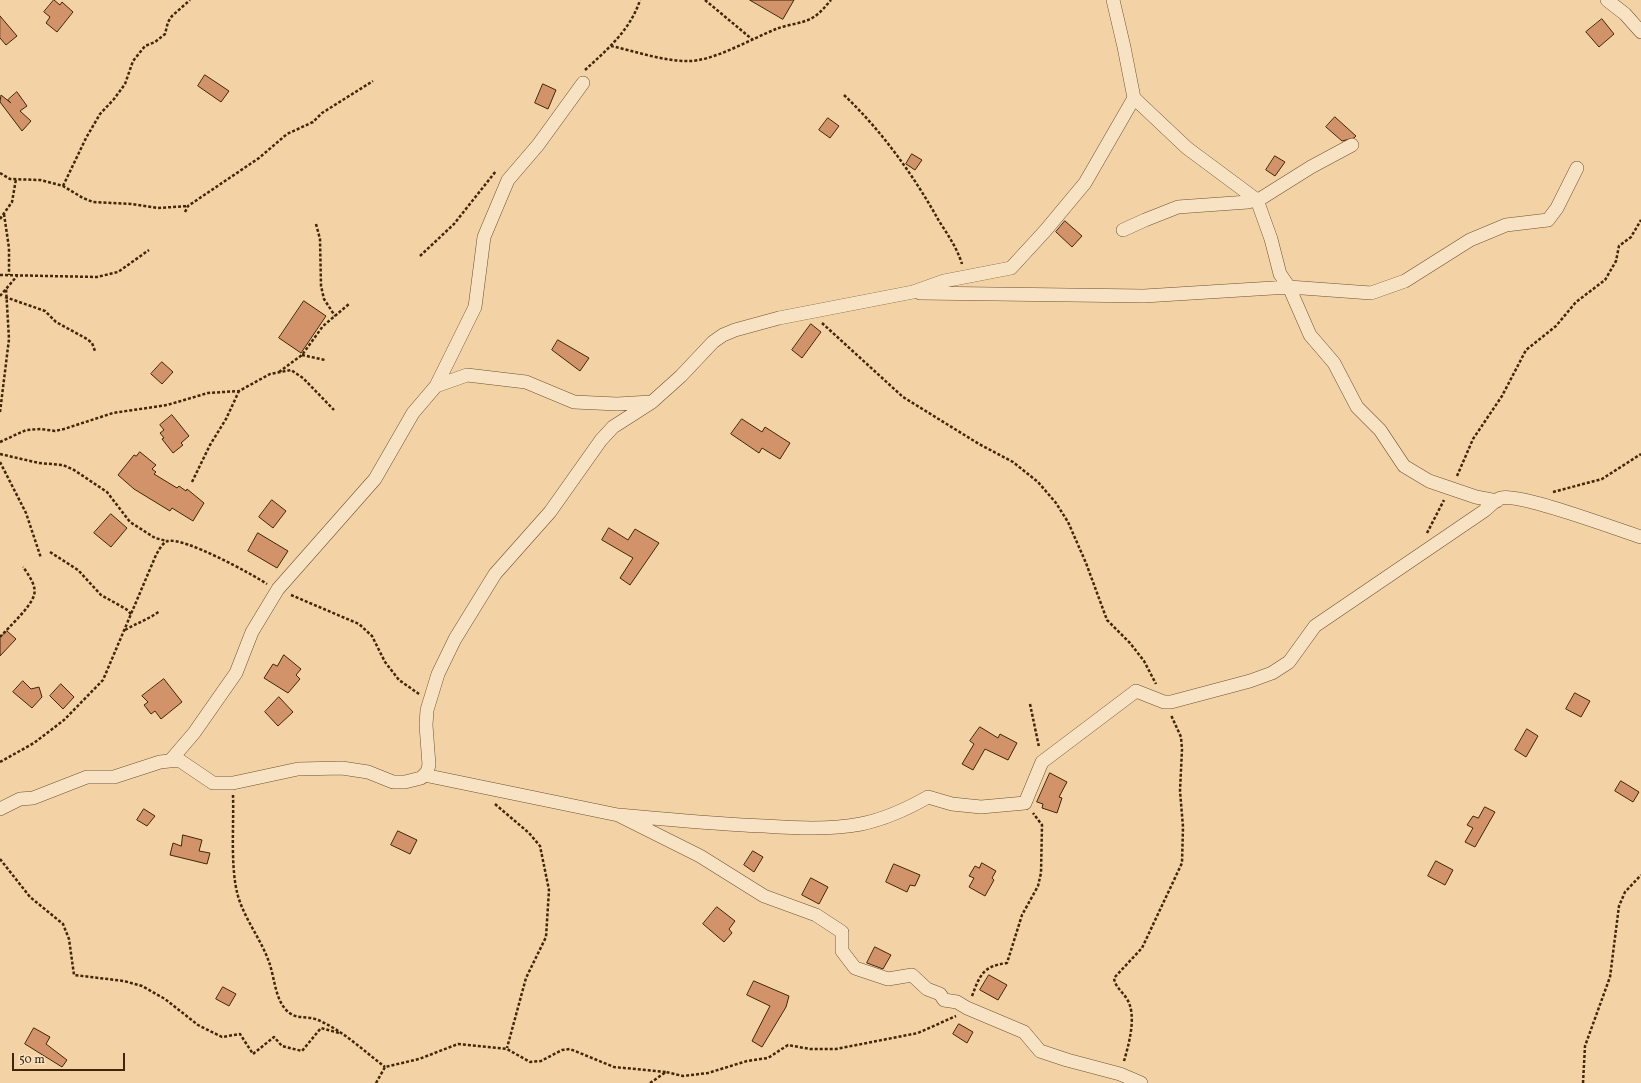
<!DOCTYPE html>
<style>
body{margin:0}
#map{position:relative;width:1641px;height:1083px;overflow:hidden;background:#f3d3a5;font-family:Vollkorn,serif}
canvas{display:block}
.scale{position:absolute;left:12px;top:1053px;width:113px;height:18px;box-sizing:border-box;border:2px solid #412607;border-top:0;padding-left:5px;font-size:12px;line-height:14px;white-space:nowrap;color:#412607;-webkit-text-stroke:3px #f7e2c4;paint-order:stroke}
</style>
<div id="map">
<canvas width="1641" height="1083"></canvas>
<div class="scale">50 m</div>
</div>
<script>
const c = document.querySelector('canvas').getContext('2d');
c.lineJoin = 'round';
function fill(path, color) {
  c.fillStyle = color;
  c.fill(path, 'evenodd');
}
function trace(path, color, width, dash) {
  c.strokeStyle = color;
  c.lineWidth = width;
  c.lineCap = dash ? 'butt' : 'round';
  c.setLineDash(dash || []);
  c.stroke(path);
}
const building = new Path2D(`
 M54,0L60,5L62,2L73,12L57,32L46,23L50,17L44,12Z
 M750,0H794L783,19Z
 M0,16L17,36L6,45L0,38Z
 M1602,19L1614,34L1599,47L1586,32Z
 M205,75L229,91L221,102L198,86Z
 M543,84L556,90L548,109L535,103Z
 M17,92L27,106L20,111L31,121L22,131L0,102L1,95L11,103L8,100Z
 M1335,117L1356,136L1354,138L1342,141L1326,127Z
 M828,118L839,126L830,138L819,130Z
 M912,154L922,160L915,170L906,164Z
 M1275,156L1285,162L1275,176L1266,170Z
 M1065,221L1082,236L1072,247L1056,232Z
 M304,301L326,316L301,353L279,338Z
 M811,324L821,332L802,358L792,350Z
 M558,340L589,358L580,371L552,350Z
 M162,362L173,372L162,384L151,374Z
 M172,415L189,436L181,443L183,445L173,453L162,439L164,438L160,433L164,430L160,425Z
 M742,419L762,432L765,427L790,443L780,459L762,448L759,453L731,434Z
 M140,452L156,465L152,469L156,472L154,474L177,488L179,486L186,491L187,489L204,503L193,521L172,508L170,511L134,489L118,475L134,455L136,456Z
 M272,500L286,511L273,528L259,517Z
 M111,514L127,528L111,547L94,533Z
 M609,528L628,540L635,529L659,543L630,585L620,578L633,558L602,540Z
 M258,533L288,551L277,568L248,551Z
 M7,631L16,639L0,656V638Z
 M284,655L301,669L296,675L300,679L288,693L264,678L273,664L277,666Z
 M164,679L182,702L161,719L155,711L151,714L144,705L148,702L142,696Z
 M23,681L31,689L39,687L42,697L32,708L13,692Z
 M61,684L74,697L63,709L50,696Z
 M1575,693L1590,701L1581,717L1566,709Z
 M279,697L293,712L278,726L265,712Z
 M980,727L998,738L1000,734L1017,743L1008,760L985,749L973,770L962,764L974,744L970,741Z
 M1527,729L1538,736L1526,757L1515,750Z
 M1050,773L1067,782L1059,797L1062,798L1057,813L1042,808L1043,804L1037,802Z
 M1621,781L1639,792L1633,802L1615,791Z
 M1485,807L1495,812L1475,847L1465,842L1473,828L1467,825L1473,816L1478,818Z
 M144,809L155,816L147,826L137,820Z
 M398,831L417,840L410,854L391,845Z
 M183,835L202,840L199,851L210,853L207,864L170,855L173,843L181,846Z
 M753,851L763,857L754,872L744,865Z
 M1436,861L1453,870L1445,885L1428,876Z
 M982,863L996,871L992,878L994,880L985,896L969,887L974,878L969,876L975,866L979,868Z
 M894,864L920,875L915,886L910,885L907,892L886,882Z
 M811,878L828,887L819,904L802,895Z
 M717,907L735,921L729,929L732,933L724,942L703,924Z
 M875,947L891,955L883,969L867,963Z
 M989,975L1007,985L998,1000L980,990Z
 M754,981L789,996L786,1007L762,1047L752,1041L770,1006L747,995Z
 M223,987L236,994L229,1006L216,999Z
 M959,1024L973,1032L967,1043L953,1034Z
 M34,1028L50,1037L46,1044L67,1060L62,1067L25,1044Z`);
fill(building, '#d2936b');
trace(building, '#412607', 1);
const street = new Path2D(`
 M1607,0L1625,14L1641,32
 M1134,98L1187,148L1257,200L1271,239L1280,274L1289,287L1310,335L1334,363L1357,407L1380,430L1404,466L1429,481L1476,497L1497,501
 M1123,230L1145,220L1178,207L1248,202L1260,199L1311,167L1352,145
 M920,293L1144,296L1289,287L1371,293L1405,281L1470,240L1506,225L1548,220L1557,208L1577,168
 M436,386L475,307L484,237L508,180L538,145L583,83
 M170,761L194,733L236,673L252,632L278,589L375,479L413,413L436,386L467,375L526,382L574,402L617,404L651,402
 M424,775L618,815L700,856L764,896L816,915L842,932V951L855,968L888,979L912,975L927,989L940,994L944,1000L957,1002L967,1008L1024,1032L1040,1051L1067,1060L1120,1074L1141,1083
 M0,809L20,799L33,798L87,777H114L160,762L179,760L213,783H233L298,769L342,768L368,772L393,782H405L421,778L427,772L429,765L426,725L427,710L438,674L455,639L495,574L550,512L601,440L613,427L652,402L681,376L713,342L723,335L735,330L779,318L913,292L944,281L1011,268L1045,231L1085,183L1134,98L1124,47L1113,0
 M618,815C666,819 715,824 764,826C795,828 829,830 861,824C885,819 907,809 928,797L952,804L981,807L1025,803L1042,762L1136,691L1164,702H1171L1250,681L1272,673L1289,662L1315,626L1484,511C1489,507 1495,500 1501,498C1521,493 1616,529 1641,537`);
trace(street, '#6e512e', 14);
trace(new Path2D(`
 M705,0L753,40
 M611,46C635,51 662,61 687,61C712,62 751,39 776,29C786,25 798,24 808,20C818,16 824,8 831,0
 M585,70C607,50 631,29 640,0
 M844,95C882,131 914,176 939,221C948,235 957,248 962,264
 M0,173L10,179L40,180L52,183L63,186L83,198L93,202L131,204L158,208L188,206
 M63,186L86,138L100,114L114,99L125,84L133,61L145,46L155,42L165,34L168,22L172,16L190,0
 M185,212L188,206L259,158L287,134L313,122L322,113L373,81
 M4,214L9,248V275
 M0,219L12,202L16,179
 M316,224L320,239L321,286L324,299L335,316
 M420,256L454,224L496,171
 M0,275L97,277L118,272L149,250
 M0,296L17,276
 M5,297L45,311L56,322L87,339L92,343L95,351
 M822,323L903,397L979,444L1013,462L1038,482L1056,503L1068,522L1086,563L1107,620L1130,643L1144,661L1156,684
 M302,355L325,360
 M279,372L302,355L323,326L349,304
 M0,412L9,339L6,288
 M0,442L26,430L41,429L55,431L64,429L113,413L167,405L208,393L239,391L270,374L291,370L303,378L334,410
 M0,454L39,463L63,465L74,470L107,492L130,522L155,538L167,541
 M0,462L26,513L41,558
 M1457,476L1473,439L1502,396L1526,350L1556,326L1576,302L1605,280L1616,261L1619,246L1631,237L1641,220
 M192,482L210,445L226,419L239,391
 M1553,492L1602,479L1641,454
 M1427,533L1444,500
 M50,552L78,570L101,595L126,609L132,615
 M291,595L359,624L372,636L385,662L399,680L419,694
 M125,630C137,623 149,619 160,611
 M0,637C9,627 31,607 34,595C37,586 28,574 23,567
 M1030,704L1039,747
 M0,762L34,743L64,720L103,680L156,555C159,550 162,543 168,541C184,537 252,574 267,584
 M233,795C234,825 230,868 238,896C245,920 261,939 269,962C275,978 275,1004 291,1014C299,1019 309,1016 318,1020C342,1030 364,1051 385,1067
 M495,804L529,833L540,846L549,890L546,937L526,978L507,1048
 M0,859L30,897L63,924L69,939L74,975L124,981L142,986L165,999L198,1025L222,1037L240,1034L253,1054L274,1037L282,1046L302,1051L321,1028L339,1033
 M972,996C980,975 983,966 1007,963L1022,915L1038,886L1041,873L1042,825L1033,813
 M1124,1061C1129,1044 1137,1015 1127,999C1122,991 1115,987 1114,978L1142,948L1182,863L1183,827L1180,791L1182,749L1181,737L1171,715
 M376,1083L385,1067L419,1059L458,1044L507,1049L530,1062L541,1061L562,1050L570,1049L614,1067L666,1072
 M650,1083L666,1072L683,1076L708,1073L747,1061L768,1058L788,1045L810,1049H836L918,1033L956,1016
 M1583,1083L1585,1046L1610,977L1619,906L1625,892L1641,875`), '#412607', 2.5, [3, 2]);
trace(street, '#f7e2c4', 13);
</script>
